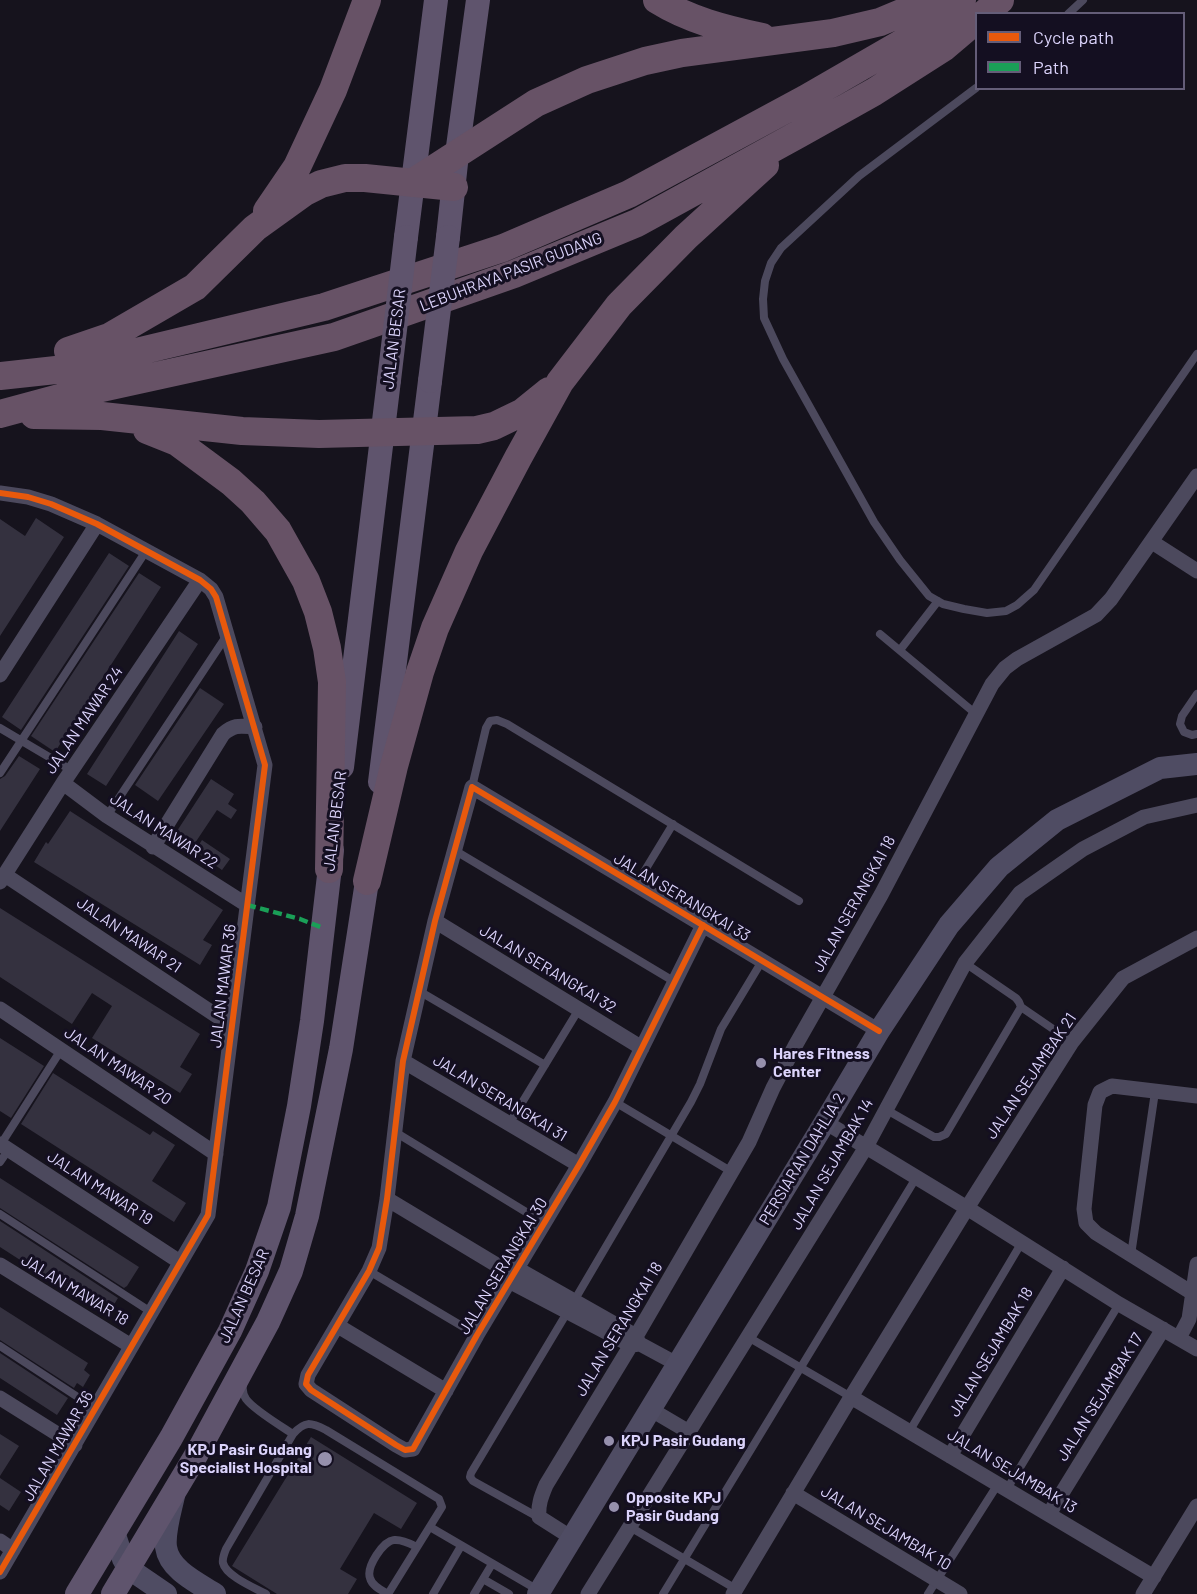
<!DOCTYPE html>
<style>
body{margin:0}
#map{position:relative;width:1197px;height:1594px;overflow:hidden;background:#16131d;font-family:Barlow,sans-serif}
canvas{display:block}
.legend{position:absolute;left:975px;top:12px;width:210px;height:78px;box-sizing:border-box;background:#140f21;border:2px solid #645d78;margin:0;padding:8px 10px;list-style:none;font-size:18px;color:#dbd3fb}
.legend li{display:flex;align-items:center;gap:12px;height:30px}
.legend b{width:30px;border:2px solid #645d78}
</style>
<div id="map">
<canvas width="1197" height="1594"></canvas>
<ul class="legend">
<li><b style="height:8px;background:#e8590c"></b>Cycle path</li>
<li><b style="height:8px;background:#1a9f57"></b>Path</li>
</ul>
</div>
<script>
const c = document.querySelector('canvas').getContext('2d');
c.lineJoin = 'round';
function fill(path, color) {
  c.fillStyle = color;
  c.fill(path, 'evenodd');
}
function trace(path, color, width, dash) {
  c.strokeStyle = color;
  c.lineWidth = width;
  c.lineCap = dash ? 'butt' : 'round';
  c.setLineDash(dash || []);
  c.stroke(path);
}
function label(font, color, halo, rows, align = 'center') {
  c.font = font + ' Barlow,sans-serif';
  c.lineWidth = 6;
  c.setLineDash([]);
  c.textBaseline = 'middle';
  c.strokeStyle = halo;
  c.fillStyle = color;
  for (const [text, x, y, turn = 0] of rows) {
    c.save();
    c.translate(x, y);
    c.rotate((+turn || 0) * Math.PI / 180);
    c.textAlign = isNaN(turn) ? turn : align;
    if (halo) c.strokeText(text, 0, 0);
    c.fillText(text, 0, 0);
    c.restore();
  }
}
fill(new Path2D(`
 M36,518L64,537L0,636V519L25,536Z
 M109,553L129,566L21,730L2,717Z
 M139,573L161,587L55,752L31,736Z
 M179,631L198,644L106,786L87,774Z
 M200,688L224,704L158,801L135,785Z
 M19,756L40,769L0,831V779L5,776Z
 M211,779L234,794L228,804L237,810L231,819L217,810L195,843L177,831Z
 M70,811L223,910L203,940L212,945L200,965L34,862L46,842L48,844Z
 M202,840L230,859L222,870L195,851Z
 M0,908L200,1034L180,1067L192,1074L180,1093L92,1038L112,1006L92,993L72,1024L0,977Z
 M0,1038L44,1066L11,1118L0,1111Z
 M53,1073L150,1135L153,1131L175,1145L152,1181L186,1203L174,1222L21,1124Z
 M0,1178L139,1267L127,1286L124,1288L0,1208Z
 M0,1221L118,1298L107,1316L0,1247Z
 M0,1307L88,1363L84,1370L90,1375L83,1387L77,1383L74,1388L0,1340Z
 M0,1353L68,1398L57,1415L0,1378Z
 M0,1434L19,1446L0,1476Z
 M311,1437L417,1503L401,1529L374,1513L340,1569L357,1579L348,1594H277L232,1566Z
 M0,1478L21,1492L9,1511L0,1505Z`), '#34313f');
trace(new Path2D(`
 M1068,14L1083,0
 M976,88L859,176L781,248L771,263L765,281L763,299L764,318L783,359L874,522L900,560L929,596L943,604L964,609L987,613L1006,611L1017,605L1034,590L1197,354
 M880,634L976,714
 M900,650L938,601
 M1197,694L1182,716L1180,724L1184,732L1192,735L1197,734
 M0,728L71,770
 M0,773L146,551
 M472,787L486,728L490,721L497,720L507,724L799,901
 M107,816L227,635
 M454,850L675,982
 M636,885L673,824
 M419,991L545,1065
 M1021,1007L1072,1042
 M615,1102L732,1172
 M885,1109L934,1137H939L946,1134L1021,1007L1019,1002L1016,998L965,963
 M509,1124L579,1009
 M395,1132L544,1223
 M1,1144L61,1050
 M0,1162L9,1149
 M0,1214L151,1312
 M1131,1255L1155,1092
 M369,1271L477,1335
 M748,1337L851,1397
 M0,1346L96,1409
 M243,1385C242,1390 243,1394 246,1399C254,1410 281,1426 293,1434
 M909,1432L1022,1242
 M1007,1489L1119,1304
 M538,1517L473,1481L470,1477L471,1473L574,1301L691,1102L700,1084L721,1029L762,961
 M430,1527L538,1590
 M630,1527L736,1589
 M483,1579L509,1594
 M266,1594C255,1588 226,1576 223,1563C222,1559 224,1554 226,1549L293,1434C305,1421 310,1422 326,1430L439,1499L442,1507L388,1594
 M388,1594C381,1590 372,1586 370,1578C366,1567 383,1541 394,1540C402,1539 411,1544 417,1547
 M433,1594L461,1546
 M474,1594L492,1564
 M663,1594L916,1178
 M928,1594L998,1484`), '#4c495d', 8);
trace(new Path2D(`
 M0,493L28,497L51,504L97,524L200,580L211,589L216,597L265,765L208,1215L0,1572
 M1152,542L1197,571
 M0,675L97,524
 M63,783L107,816L247,905
 M153,847L223,734C235,724 240,726 255,727
 M5,875L232,1026
 M0,882L63,783L200,580
 M435,921L642,1048
 M703,925L615,1102L579,1165L477,1335L413,1449L405,1450L396,1445L311,1390L306,1384L308,1375L369,1271L379,1248L387,1199L403,1061L435,921L472,787C608,868 743,949 879,1031
 M0,1009L216,1154
 M403,1061L579,1165
 M1197,1096L1112,1086L1100,1092L1095,1105L1084,1209L1086,1223L1096,1233L1197,1296
 M825,1122L967,1208L1119,1304L1197,1349
 M0,1144L180,1262
 M387,1199L495,1264L509,1281L631,1345L640,1344L677,1364
 M0,1265L131,1346
 M506,1266L516,1268L636,1336L638,1341
 M338,1326L446,1391
 M1179,1338L1189,1319L1197,1264
 M851,1397L1154,1577
 M0,1398L75,1445
 M650,1409L689,1432
 M950,1456L1063,1268
 M793,1493L960,1594
 M1049,1514L1163,1329
 M572,1538L539,1517C538,1505 541,1497 546,1485L631,1345L749,1142L773,1088L795,1046L881,895L992,684L1005,668L1017,659L1096,615L1111,599L1197,476
 M0,1541L13,1550
 M588,1594L866,1147L965,963L1020,893L1083,849L1144,817L1197,805
 M733,1594L851,1397L967,1208L1072,1042L1123,978L1197,938
 M1143,1594L1197,1506`), '#4c495d', 15);
trace(new Path2D(`
 M174,1496C171,1510 164,1532 166,1547C169,1570 198,1583 215,1594
 M114,1532L123,1559L128,1568L166,1594
 M538,1594L825,1122L879,1031L949,925L999,867L1057,820L1160,768L1197,764`), '#4f4c63', 22);
trace(new Path2D(`
 M406,237L436,0
 M448,237L457,154L478,0
 M342,767L389,380
 M380,782L430,381
 M77,1594L171,1438L230,1331L257,1271L279,1207L299,1106L312,1021L332,850
 M113,1594L195,1457L268,1322L291,1271L307,1216L341,1049L370,862`), '#5f546d', 24);
trace(new Path2D(`
 M657,0C689,20 725,29 762,37
 M984,14L1000,0
 M412,183L536,103L587,80L645,61L682,53L833,33L880,22L932,0
 M267,211L297,167L333,90L367,0
 M68,351L109,337L195,287L255,228L305,192L321,184L345,178H365L454,187
 M0,376L65,369L324,307L503,248L629,194L805,99L928,28L962,0
 M0,414L74,394L334,337L514,274L637,223L799,134L874,92L943,48L976,20
 M34,415L102,416L242,431L319,434L477,430L494,426L523,412L549,391
 M147,430L177,442L231,482L253,502L278,531L306,581L318,612L327,648L332,682L329,869
 M367,881L394,766L420,672L435,628L469,551L518,458L560,382L619,305L686,237L765,165`), '#675266', 28);
trace(new Path2D(`
 M389,380L406,237
 M430,381L448,237`), '#5f546d', 24);
trace(new Path2D(`
 M247,905L300,919L323,928`), '#1a9f57', 4.5, [9, 4.5]);
trace(new Path2D(`
 M0,493L28,497L51,504L97,524L200,580L211,589L216,597L265,765L208,1215L0,1572
 M703,925L615,1102L579,1165L477,1335L413,1449L405,1450L396,1445L311,1390L306,1384L308,1375L369,1271L379,1248L387,1199L403,1061L435,921L472,787C608,868 743,949 879,1031`), '#e8590c', 6);
for (const [x, y, r, color] of [
 [761,1063,6,"#9690ad"],
 [609,1441,6,"#9690ad"],
 [325,1459,8,"#9690ad"],
 [614,1507,6,"#9690ad"]
]) {
  const dot = new Path2D();
  dot.arc(x, y, r, 0, 2 * Math.PI);
  c.fillStyle = color;
  c.fill(dot);
  trace(dot, '#140f21', 2);
}
label('16px', '#dbd3fb', '#140f21', [
 ["LEBUHRAYA PASIR GUDANG",511,272,-21],
 ["JALAN BESAR",394,339,-83],
 ["JALAN MAWAR 24",84,720,-56],
 ["JALAN BESAR",335,821,-83],
 ["JALAN MAWAR 22",164,831,33],
 ["JALAN SERANGKAI 33",682,897,31],
 ["JALAN SERANGKAI 18",854,904,-61],
 ["JALAN MAWAR 21",129,935,34],
 ["JALAN SERANGKAI 32",548,969,31],
 ["JALAN MAWAR 36",223,986,-83],
 ["JALAN MAWAR 20",118,1066,34],
 ["JALAN SEJAMBAK 21",1031,1076,-56],
 ["JALAN SERANGKAI 31",500,1098,31],
 ["PERSIARAN DAHLIA 2",802,1159,-59],
 ["JALAN SEJAMBAK 14",832,1164,-60],
 ["JALAN MAWAR 19",100,1188,33],
 ["JALAN SERANGKAI 30",503,1266,-59],
 ["JALAN MAWAR 18",75,1290,31],
 ["JALAN BESAR",244,1296,-66],
 ["JALAN SERANGKAI 18",619,1329,-59],
 ["JALAN SEJAMBAK 18",991,1352,-59],
 ["JALAN SEJAMBAK 17",1100,1397,-58],
 ["JALAN MAWAR 36",58,1446,-60],
 ["JALAN SEJAMBAK 13",1012,1471,31],
 ["JALAN SEJAMBAK 10",886,1528,31]
]);
label('bold 16px', '#dbd3fb', '#140f21', [
 ["Hares Fitness",773,1054],
 ["Center",773,1072],
 ["KPJ Pasir Gudang",621,1441],
 ["KPJ Pasir Gudang",312,1450,"right"],
 ["Specialist Hospital",312,1468,"right"],
 ["Opposite KPJ",626,1498],
 ["Pasir Gudang",626,1516]
], 'left');
</script>
